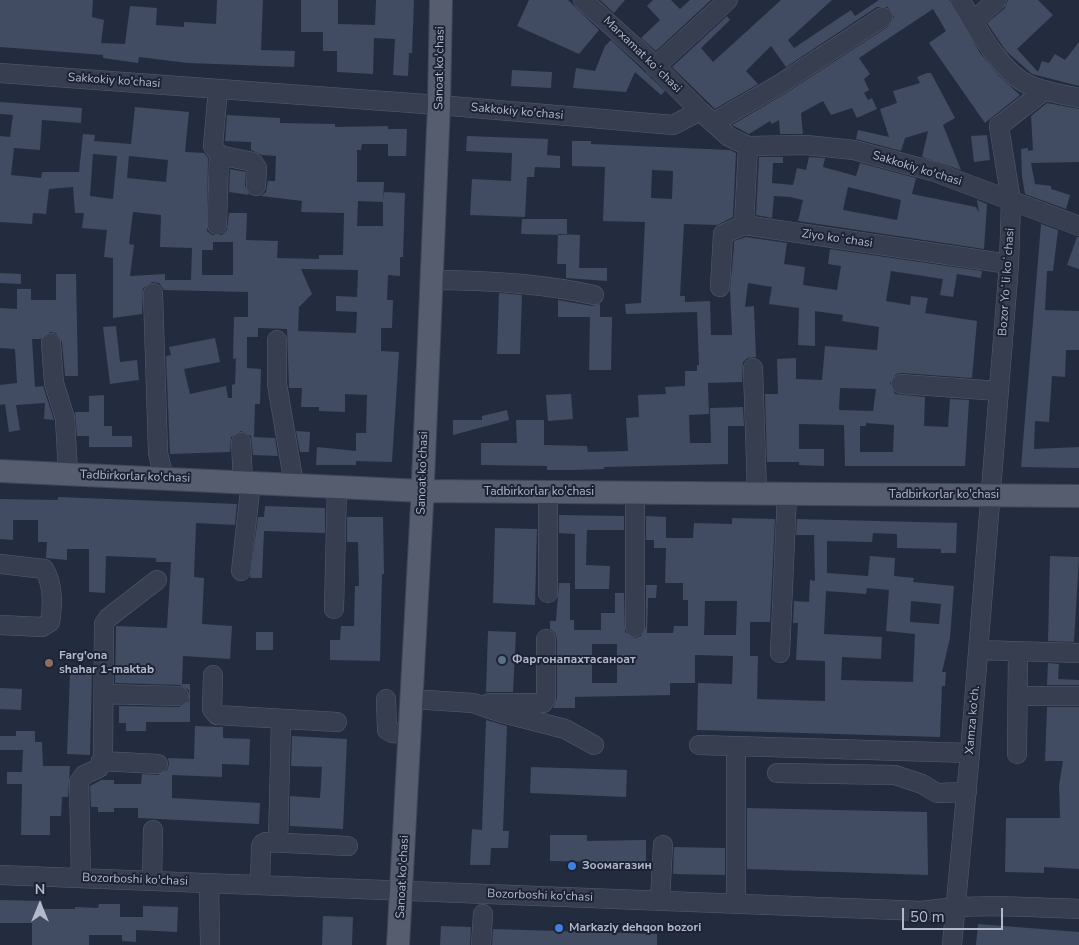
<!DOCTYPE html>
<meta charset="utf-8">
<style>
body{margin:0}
#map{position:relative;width:1079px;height:945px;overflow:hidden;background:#232c3f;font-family:"Nunito Sans",sans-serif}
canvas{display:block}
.north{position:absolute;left:15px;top:880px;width:50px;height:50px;-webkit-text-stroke:4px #1c2334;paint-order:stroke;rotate:0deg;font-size:14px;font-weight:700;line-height:20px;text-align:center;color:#b3b9ca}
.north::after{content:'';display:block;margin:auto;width:18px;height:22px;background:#b3b9ca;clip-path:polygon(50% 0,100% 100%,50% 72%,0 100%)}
.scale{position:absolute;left:902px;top:908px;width:101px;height:22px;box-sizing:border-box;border:2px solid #b3b9ca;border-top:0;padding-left:6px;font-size:15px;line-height:18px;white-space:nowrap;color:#b3b9ca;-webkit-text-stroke:4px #1c2334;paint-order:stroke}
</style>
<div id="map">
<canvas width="1079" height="945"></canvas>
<div class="north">N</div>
<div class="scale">50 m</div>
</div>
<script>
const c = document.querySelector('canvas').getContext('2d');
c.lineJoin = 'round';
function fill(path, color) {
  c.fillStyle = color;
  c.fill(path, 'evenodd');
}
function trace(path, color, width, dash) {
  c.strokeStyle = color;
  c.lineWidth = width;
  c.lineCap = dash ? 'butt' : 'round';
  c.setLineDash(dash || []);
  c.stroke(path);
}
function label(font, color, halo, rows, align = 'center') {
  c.font = font + ' "Nunito Sans",sans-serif';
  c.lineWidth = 4;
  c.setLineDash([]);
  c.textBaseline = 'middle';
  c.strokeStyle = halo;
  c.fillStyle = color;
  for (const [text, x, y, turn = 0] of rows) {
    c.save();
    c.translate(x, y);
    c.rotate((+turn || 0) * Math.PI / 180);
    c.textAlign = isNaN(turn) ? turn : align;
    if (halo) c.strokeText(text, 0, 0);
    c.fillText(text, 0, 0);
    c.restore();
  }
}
fill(new Path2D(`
 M0,0H93L92,17L104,20L101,43L125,44L130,6L157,8L156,25L184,27V22L216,24L217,0H263L261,50L295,51L294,67L188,63L139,57L138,63L103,58V55L0,47Z
 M301,0H338V24L375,25L376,0H414L412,53H409L408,76L393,75L395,39L374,38L373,74L337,72V51H323V32H301Z
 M529,0H568L599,30L579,54L517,26Z
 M600,0H625L614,13Z
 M653,0H671L680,9L690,0H711L656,51L641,38L660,20L647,6Z
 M781,0H832L788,40L794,48L851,10L855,16L879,0H949L980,53L999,76L1020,95L985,123L929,43L946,31L933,9L859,58L870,74L864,79L869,90L864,93L868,100L872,98L877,109L857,118L852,108L831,115L823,101L801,113L803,134H780L779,120L772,124L770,121L749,134L732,125L786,93L889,26L894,17L888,7H877L786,67L771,46L746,71L758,84L715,109L672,67L727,16L730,20L701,48L713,62Z
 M1008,0H1038L1053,15L1017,49L1038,72L1042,61L1049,63L1055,54L1065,60L1079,42V86L1032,74L1006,51L987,23L1005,8Z
 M611,40L665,91L661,95L635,72L626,92L573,88L576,68L595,71L605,46Z
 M512,70L552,72L551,88L511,86Z
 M927,73H931L955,118L943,125L961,170L922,157L928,131L905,138L901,151L856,139L858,130L889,137L880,109L897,103L893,91L920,83L917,77Z
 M0,102L82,108L81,123L42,120L40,150L14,148L11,175L41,178L42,172H79L83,134L95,135L94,141L131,144L135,107L189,112L185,152L204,153L208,158L207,231L212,235H222L227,230L229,213H247L246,240L278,241L277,258L319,259V255H343L344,213L301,212L302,201L261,196L266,192L268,181H275L276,156L262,155L251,150V142L225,141L227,115L280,118V123L335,124V127L388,126V129H407L406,156H388V144H362L361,150H357V182H384L383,202L358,201L357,226H383V192L405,193L403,257H400V276L388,275L387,300H393L392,328H381V351L399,352L392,462L356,461V465H316L317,447L356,451V433H366L367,395L345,394V412L319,411V407H301L302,388H289L287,329L258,328V337H247V368L261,369L260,404H255L254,437L275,438L278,456L253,455L251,436L241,431L231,437L230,452L170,454L166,356L171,355L169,347L215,338L220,362L184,369L190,394L226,386L228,398H232V385L235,384L236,358L233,359L234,317H248V292L164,290L159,283L152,282L143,288L142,314L113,318V258L104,257L107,230L82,228L84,213H75L73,187L49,189L46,214L33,213L32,224L0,222V136L10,137L13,115L0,114ZM93,154L117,156L113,199L90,196ZM129,156L168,160L166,182L127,178ZM133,212L161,215L160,247L192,248L191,280H165V274L130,276L134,245L129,244ZM213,242H233V275H202V250H213ZM301,269L358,270L357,297L336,296V311L357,312L356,333L298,331L299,307L312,294Z
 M1047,103L1079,109V162L1031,163L1035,184L1051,186V189L1070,195L1066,209L1025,194L1022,176L1021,149L1028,148V151L1033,150L1031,116Z
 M987,135L990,160L974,162L971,136Z
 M467,136L548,139L547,155L560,156V168L535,167L534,177H527L525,217L470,215L472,179L511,181L512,153L466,151Z
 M572,141H591V144L730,150L736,153L733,217L717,225L684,224L680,296H685V302L710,301L711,335H732L730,290L734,246V241L746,237L787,243L784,264L805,267L803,285L837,290L841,266L828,264L830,249L982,271L981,278L957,274L953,297L940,295L943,279L891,271L886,301L910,305L911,296L928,298L925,313L977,321L972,378L902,373L896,374L890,383L895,394L925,397L924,426L948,427L950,399L969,400L965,466H845L844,425L799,424V449H824V466L799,465V462H767L765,394H778L777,359L796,358V379L822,380L825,346L877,350L879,327L842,321L843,315L815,311V346L798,345L799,308L769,304L772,287L748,283L745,307L754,306L756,357L748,358L743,362L742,382L708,383L709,414L689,415L690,443H711L710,408L743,407L744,426H728V464L604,467V469L574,470H547V466L481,465V443H517L516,420H544V445L587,446L588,452L628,451L626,418L639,417L638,395L666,394L665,387L685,386V371H697V365H699L697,312L626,314L625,304L641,303L645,222L603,221L605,167L572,166ZM652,170L673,171L672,199L651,198ZM840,388L876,389L873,411L839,410ZM866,423L894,425L893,452H860V426H866Z
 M759,157H783V163H773L772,183L793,185L797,168L806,170L809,157L825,158L823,167L856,176L860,163L916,178L912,194L976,207L979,213L977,200L987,204L984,249L798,221L803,200L790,197L774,196L772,218L756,215ZM848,187L901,200L897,220L843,210Z
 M230,169L246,172L245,186L249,195L229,192Z
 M522,219H567V235L521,234Z
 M1041,224L1058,230L1053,271H1047L1045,310L1079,311V350H1066L1065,377L1052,376L1049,422L1035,421L1034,449L1079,447V468L1021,467Z
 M558,234L580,235L579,268H607V281L566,278V264H557Z
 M1077,237H1079V269L1067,265Z
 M0,273L21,274V284L0,283Z
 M56,274H76L78,376H65L62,342L56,333L50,332L41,339H32L35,387L43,386L54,420L44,419L45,403L16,405L20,430L9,432L5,404L0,405V385L17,383L15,349L0,348V308L17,309V289H31V300H56Z
 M499,293L522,295L520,354H497Z
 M558,300L592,306L600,304V317H612L611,370H589L590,317H558Z
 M116,326L120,362L137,360L139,380L110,384L103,327Z
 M571,394L573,419L548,421L546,395Z
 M104,395V426H112V436H132V447H89V436H77L75,412H89V396Z
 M507,410L509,420L453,435V420H482V416Z
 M296,431L310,432L309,452H300Z
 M58,497L237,504L235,525L196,523L194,577L204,578L202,624L232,626L230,659L183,656L182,684H190V722H146V731H126V723H119V706L179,707L189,701V690L180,685L115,683L116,626L167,628L171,562H156V558L106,556L105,593L89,592V549H67V560L46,558L47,542H38V520H13V540L0,539V499L58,500Z
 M265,506L325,508V533L264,531L262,578H250L258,517H264Z
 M559,515L624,516V530H587L586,565L610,566L609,589H575V534L559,533Z
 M646,516L666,517V538H693L694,523L732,524V518L775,519L770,622H750V656H758L757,699L825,701V661L796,660L798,623H793L794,601L809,602L810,580L815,581L814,535H796L797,519L957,523L956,553H941V549L897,548V534L873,533L872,542L827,541V573L868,576L870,556L895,558L894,576L914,578L913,582L954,586L950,638L942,672H946L945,686H942L940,737L697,730L698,683L732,684L733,656L695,655V683H670V695L575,697V708H553L557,698V639L555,633L550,629V621H556L559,583H570V620H574V630H601V613H615V593H624L625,632L635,638L641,636L646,627V585H657L656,598H648L647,633H673L674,626H688V600H683V583H665L666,548H654V540H646ZM867,588L889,590L886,631L915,634L913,682L841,680L842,657L881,659L882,637L824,634L826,591L866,594ZM705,601H737L736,635H704ZM911,601L941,604L939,624L910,622ZM592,644H617V683H592Z
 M347,517H383L384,574H382L380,661L330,660V640H340L341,626H354L355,586H359L358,542H347Z
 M495,528L537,529L535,605L493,603Z
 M1050,556L1079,557L1074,642L1048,641Z
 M488,631L516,632L513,692H486Z
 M256,632H273V650H256Z
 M1048,663L1059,664L1058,679L1079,680V685H1047Z
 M70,673H92L90,755L67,754Z
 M0,688L22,689L21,710L0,709Z
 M1047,707H1079V869L1044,867V873L1005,872L1006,818H1060L1059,785L1063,761H1045Z
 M486,720L507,726L503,831H509L508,848H491L490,865H470L472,829L482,830Z
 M195,726L223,727V738L250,739L249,765L222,764V777L172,775V798L260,803L259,824L138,818V808H114V812H98V807H91L90,786L101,780H114V784H141L142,774L158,775L167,770L169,764L168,758L194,759Z
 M16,731H35V742H42L43,766H70L68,797H62L61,816H50V835H21L22,784H7V772H22L23,750H0V736H16Z
 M292,736L347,739L343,829L290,826V796L320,798L322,767L291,766Z
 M531,767L627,770L626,797L530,793Z
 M747,808L927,812L928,875L747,869Z
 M550,835H587V841L646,840V868H605V862L550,861Z
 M674,847L725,848V875L673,874Z
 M0,900L42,901V909H75V907L98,908L99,904H120V917H143V906L178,907L177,932L136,930V942L122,941V935H89V945H32V923H0Z
 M323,916L353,917L352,945H322Z
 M978,924L1079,932V945H976Z
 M441,926L471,927L470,945H440Z
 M493,929L657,934V945H492Z`), '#414b62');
const minor = new Path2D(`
 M583,0L647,58L700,111
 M960,0C976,26 999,70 1027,84C1043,92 1062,94 1079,98
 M973,21L997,0
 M655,67L728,0
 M0,73L439,105L673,125L700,111L729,137L748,146L806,145L854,150L932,171L1079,226
 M218,89L213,146L219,155L253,162L257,168L256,186
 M715,122L780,84L883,17
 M748,146L744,225L1009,264
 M217,225L219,155
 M431,280C487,280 540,283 594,295
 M720,287L723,234L744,225
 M153,293L158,453L164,478
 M277,340V384L294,484
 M51,343L54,383L65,418L68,474
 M753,368L757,493
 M901,384L999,391
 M241,442L243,482
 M635,493V627
 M0,564L44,569C53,583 53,605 50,622L42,627L0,625
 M241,571L251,482
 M548,593V492
 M334,609L337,486
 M979,650L1079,653
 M780,653L787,494
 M213,675L212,709L217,715L337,722
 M104,694L179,696
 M1018,696H1079
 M386,699L387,730L392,733L410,734
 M412,699L473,703L499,712L565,729L594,745
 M489,703H543L546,698V639
 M699,745L970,753
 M736,746V903
 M1017,754L1018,651
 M101,761L158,764
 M777,773L895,775L922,784L937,793L967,792
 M278,842L281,720
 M0,875L922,911C975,903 1026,907 1079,909
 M81,878L79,782L84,775L99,768L103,756L104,624L108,618L157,580
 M152,881L153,830
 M209,883L210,945
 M260,885L261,847L262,844L266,842L348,846
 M660,900L663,845
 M481,945L483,914
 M952,945L970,753L1009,264L1011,201L999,126L1045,90`);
const major = new Path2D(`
 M0,471L422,491L1079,496
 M398,945L422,504L439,105L441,0`);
trace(minor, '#555c6d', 20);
trace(major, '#404758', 24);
trace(minor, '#373e4f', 19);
trace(major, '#555d6f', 22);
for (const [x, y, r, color] of [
 [502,660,5,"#5c6f8a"],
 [49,663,5,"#8d6e63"],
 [572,866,5,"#3f7fe0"],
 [559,928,5,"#3f7fe0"]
]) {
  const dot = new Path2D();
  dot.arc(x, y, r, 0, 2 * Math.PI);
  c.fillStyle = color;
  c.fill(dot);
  trace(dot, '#1c2334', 2);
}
label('12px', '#b3b9ca', '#1c2334', [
 ["Marxamat koʻchasi",642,55,44],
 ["Sanoat ko'chasi",440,68,-89],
 ["Sakkokiy ko'chasi",114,81,4],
 ["Sakkokiy ko'chasi",517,112,5],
 ["Sakkokiy ko'chasi",917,169,17],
 ["Ziyo koʻchasi",837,239,8],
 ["Bozor Yoʻli koʻchasi",1007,282,-86],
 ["Sanoat ko'chasi",423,473,-88],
 ["Tadbirkorlar ko'chasi",135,477,2],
 ["Tadbirkorlar ko'chasi",539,492],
 ["Tadbirkorlar ko'chasi",944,495],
 ["Xamza ko‘ch.",973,720,-85],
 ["Sanoat ko'chasi",403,877,-87],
 ["Bozorboshi ko'chasi",135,880,2],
 ["Bozorboshi ko'chasi",540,896,2]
]);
label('bold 12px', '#b3b9ca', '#1c2334', [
 ["Farg'ona",59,656],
 ["shahar 1-maktab",59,670],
 ["Фаргонапахтасаноат",512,660],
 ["Зоомагазин",582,866],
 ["Markaziy dehqon bozori",569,928]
], 'left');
</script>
